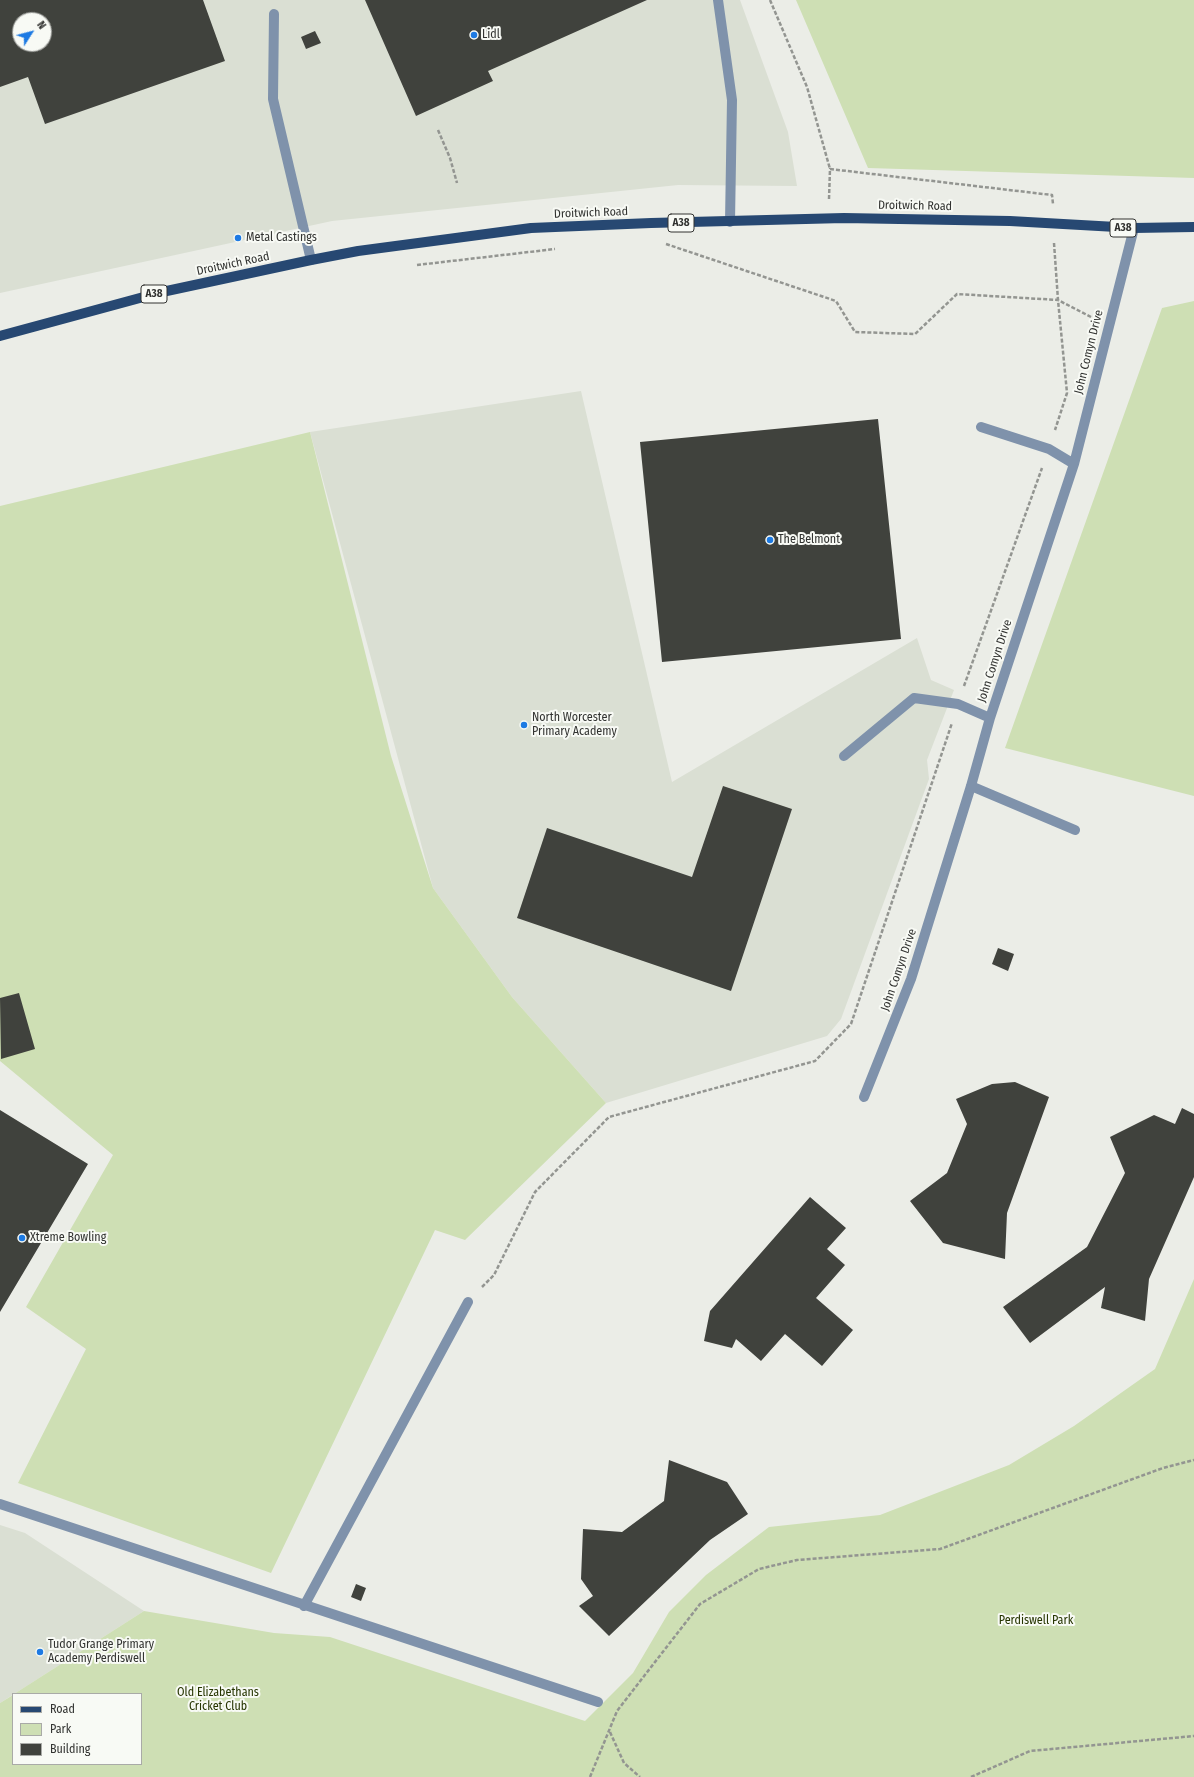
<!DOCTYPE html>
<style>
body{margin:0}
#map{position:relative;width:1194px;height:1777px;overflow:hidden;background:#ebede7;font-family:"Fira Sans Condensed",sans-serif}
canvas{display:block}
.legend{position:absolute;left:12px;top:1693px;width:130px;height:72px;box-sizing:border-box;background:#f8faf5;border:1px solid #a9aaa7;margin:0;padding:5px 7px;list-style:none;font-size:12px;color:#323331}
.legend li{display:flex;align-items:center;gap:8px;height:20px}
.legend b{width:20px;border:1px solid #a9aaa7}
.north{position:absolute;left:12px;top:12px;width:40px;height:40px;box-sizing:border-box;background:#f8faf5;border:1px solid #a9aaa7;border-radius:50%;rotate:54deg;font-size:11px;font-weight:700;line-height:16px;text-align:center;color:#323331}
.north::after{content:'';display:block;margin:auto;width:14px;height:18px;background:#1d7ae3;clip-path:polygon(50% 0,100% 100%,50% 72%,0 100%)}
</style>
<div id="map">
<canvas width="1194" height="1777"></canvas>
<ul class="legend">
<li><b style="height:5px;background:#274872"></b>Road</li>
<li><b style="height:11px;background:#cedfb4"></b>Park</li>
<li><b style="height:11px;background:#40423d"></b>Building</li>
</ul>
<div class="north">N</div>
</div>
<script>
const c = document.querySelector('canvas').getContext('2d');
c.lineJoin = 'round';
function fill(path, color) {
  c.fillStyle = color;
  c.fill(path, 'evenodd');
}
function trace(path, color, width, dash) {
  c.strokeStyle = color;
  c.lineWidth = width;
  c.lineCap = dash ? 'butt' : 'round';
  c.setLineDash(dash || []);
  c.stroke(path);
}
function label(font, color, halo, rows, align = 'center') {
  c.font = font + ' "Fira Sans Condensed",sans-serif';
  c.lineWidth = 4;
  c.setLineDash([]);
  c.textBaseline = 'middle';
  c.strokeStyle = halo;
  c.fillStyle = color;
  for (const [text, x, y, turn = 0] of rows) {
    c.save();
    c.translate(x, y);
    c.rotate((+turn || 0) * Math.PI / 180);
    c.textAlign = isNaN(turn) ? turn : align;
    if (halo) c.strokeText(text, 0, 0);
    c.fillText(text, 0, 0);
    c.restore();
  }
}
fill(new Path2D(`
 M0,0H740L788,132L797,186L678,185L332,221L0,293ZM20,20H44V44H20Z
 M581,391L672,782L917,638L931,680L954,690L927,760L929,779L841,1019L827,1036L606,1103L512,997L433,888L310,432Z
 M0,1525L25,1533L144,1611L0,1703Z`), '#dadfd3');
fill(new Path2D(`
 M796,0H1194V178L868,168Z
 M1194,301V796L1005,748L1162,308Z
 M310,432L391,756L433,888L512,997L606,1103L465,1240L435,1230L271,1573L18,1483L86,1349L26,1307L113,1155L0,1061V506Z
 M1194,1279V1777H0V1703L13,1695V1764H141V1694H14L144,1611L274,1633L330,1637L585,1721L633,1673L669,1612L706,1575L769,1527L880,1515L1009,1465L1074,1426L1155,1369Z`), '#cedfb4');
fill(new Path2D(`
 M0,0H203L225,61L45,124L28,77L0,87ZM20,20H44V44H20Z
 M365,0H647L488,71L493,81L416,116Z
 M315,31L321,43L306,49L301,37Z
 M878,419L901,639L662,662L640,442Z
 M723,786L792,809L731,991L517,918L547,828L692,877Z
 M998,948L1014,954L1008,971L992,964Z
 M19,993L35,1049L1,1059L0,998Z
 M1015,1082L1049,1097L1007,1213L1005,1259L943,1243L910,1201L947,1173L967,1124L956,1099L992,1084Z
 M1182,1108L1194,1114V1177L1149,1279L1145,1321L1101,1308L1105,1287L1030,1343L1003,1307L1087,1247L1125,1173L1110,1137L1154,1115L1175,1124Z
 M0,1110L88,1164L0,1312Z
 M810,1197L846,1228L827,1249L845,1265L816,1298L853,1330L822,1366L785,1334L761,1361L736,1339L732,1348L704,1341L710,1311Z
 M669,1460L727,1482L748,1514L710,1540L609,1636L579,1606L593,1596L581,1579L583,1529L622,1532L664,1501Z
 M356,1584L366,1588L361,1601L351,1597Z`), '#40423d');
trace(new Path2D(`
 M770,0L807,87L830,169
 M438,130L450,158L457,183
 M829,199L830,169L1052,195L1053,204
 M1054,243L1058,300L1067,393L1055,430
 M666,244L836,301L855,332L915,334L957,294L1058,300L1091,317
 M417,265L555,249
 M964,686L1042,468
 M482,1287L494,1275L535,1192L609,1117L815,1061L851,1024L952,723
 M610,1732L624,1763L640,1777
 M590,1777L617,1711L700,1604L759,1569L797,1560L940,1549L1163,1468L1194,1460
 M971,1777L1030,1751L1194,1736`), '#939591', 2.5, [4, 2]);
trace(new Path2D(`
 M718,0L732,100L730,222
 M274,14L273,99L311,260
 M981,427L1049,449L1074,464
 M844,756L914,698L958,704L990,718
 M971,786L1075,830
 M864,1097L911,979L971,786L990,718L1074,464L1134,228
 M0,1504L598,1702
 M304,1606L468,1302`), '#7f92ab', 10);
trace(new Path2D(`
 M0,336L162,292L311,260L358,251L531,228L651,223L844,218L1010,221L1134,228L1194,227`), '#274872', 10);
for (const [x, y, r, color] of [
 [474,35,4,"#1d7ae3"],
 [238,238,4,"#1d7ae3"],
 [770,540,4,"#1d7ae3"],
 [524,725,4,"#1d7ae3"],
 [22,1238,4,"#1d7ae3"],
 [40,1652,4,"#1d7ae3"]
]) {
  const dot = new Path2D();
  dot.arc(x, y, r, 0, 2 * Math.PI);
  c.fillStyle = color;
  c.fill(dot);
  trace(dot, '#f8faf5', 1.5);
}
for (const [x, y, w] of [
 [681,223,26],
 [1123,228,26],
 [154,294,26]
]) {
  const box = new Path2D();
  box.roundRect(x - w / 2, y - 9, w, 18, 3);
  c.fillStyle = '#f8faf5';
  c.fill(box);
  trace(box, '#323331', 1);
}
label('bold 11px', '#323331', null, [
 ["A38",681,223],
 ["A38",1123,228],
 ["A38",154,294]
]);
label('12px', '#323331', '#f8faf5', [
 ["Lidl",482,35],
 ["Metal Castings",246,238],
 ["The Belmont",778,540],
 ["North Worcester",532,718],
 ["Primary Academy",532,732],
 ["Xtreme Bowling",30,1238],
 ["Tudor Grange Primary",48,1645],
 ["Academy Perdiswell",48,1659]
], 'left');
label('12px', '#323331', '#f8faf5', [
 ["Droitwich Road",915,206,1],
 ["Droitwich Road",591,213,-2],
 ["Droitwich Road",233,264,-12],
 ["John Comyn Drive",1089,352,-76],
 ["John Comyn Drive",995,661,-72],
 ["John Comyn Drive",899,970,-71]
]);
label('12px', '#263500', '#f8faf5', [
 ["Perdiswell Park",1036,1621],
 ["Old Elizabethans",218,1693],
 ["Cricket Club",218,1707]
]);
</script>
